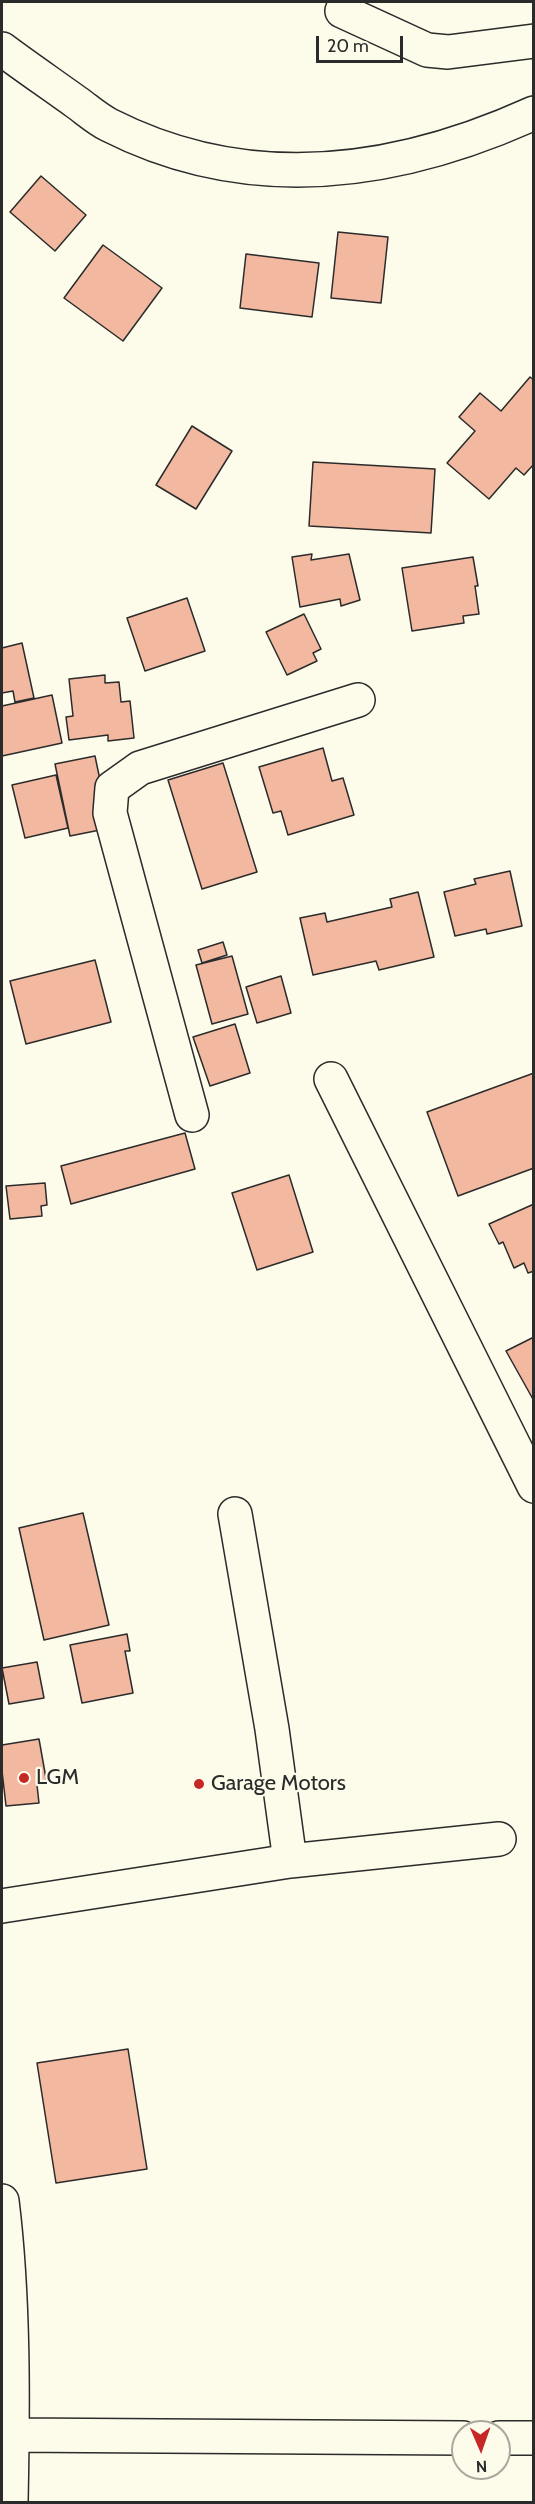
<!DOCTYPE html>
<style>
body{margin:0}
#map{position:relative;width:535px;height:2504px;overflow:hidden;background:#fdfbea;font-family:Cabin,sans-serif}
canvas{display:block}
.frame{position:absolute;inset:0;border:3px solid #2b2b2b;pointer-events:none}
.north{position:absolute;left:451px;top:2420px;width:60px;height:60px;box-sizing:border-box;background:#fdfbea;border:2px solid #a9a89e;border-radius:50%;rotate:178deg;font-size:16px;font-weight:700;line-height:24px;text-align:center;color:#2b2b2b}
.north::after{content:'';display:block;margin:auto;width:21px;height:27px;background:#c62828;clip-path:polygon(50% 0,100% 100%,50% 72%,0 100%)}
.scale{position:absolute;left:316px;top:36px;width:87px;height:27px;box-sizing:border-box;border:3px solid #2b2b2b;border-top:0;padding-left:8px;font-size:18px;line-height:21px;white-space:nowrap;color:#2b2b2b;-webkit-text-stroke:4px #fdfbea;paint-order:stroke}
</style>
<div id="map">
<canvas width="535" height="2504"></canvas>
<div class="frame"></div>
<div class="north">N</div>
<div class="scale">20 m</div>
</div>
<script>
const c = document.querySelector('canvas').getContext('2d');
c.lineJoin = 'round';
function fill(path, color) {
  c.fillStyle = color;
  c.fill(path, 'evenodd');
}
function trace(path, color, width, dash) {
  c.strokeStyle = color;
  c.lineWidth = width;
  c.lineCap = dash ? 'butt' : 'round';
  c.setLineDash(dash || []);
  c.stroke(path);
}
function label(font, color, halo, rows, align = 'center') {
  c.font = font + ' Cabin,sans-serif';
  c.lineWidth = 4.5;
  c.setLineDash([]);
  c.textBaseline = 'middle';
  c.strokeStyle = halo;
  c.fillStyle = color;
  for (const [text, x, y, turn = 0] of rows) {
    c.save();
    c.translate(x, y);
    c.rotate((+turn || 0) * Math.PI / 180);
    c.textAlign = isNaN(turn) ? turn : align;
    if (halo) c.strokeText(text, 0, 0);
    c.fillText(text, 0, 0);
    c.restore();
  }
}
const building = new Path2D(`
 M41,176L86,215L55,251L10,212Z
 M338,232L388,237L381,303L331,298Z
 M103,245L162,288L123,341L64,298Z
 M246,254L319,263L312,317L240,308Z
 M530,377L534,380V464L524,475L516,468L489,499L447,463L475,431L459,417L480,393L501,411Z
 M192,426L232,451L196,509L156,485Z
 M313,462L435,469L431,533L309,526Z
 M312,554L311,560L349,554L360,600L341,606L340,599L300,607L292,557Z
 M473,557L478,586H475L479,614L463,616L464,623L412,631L402,568Z
 M187,598L205,651L145,671L127,618Z
 M304,614L321,649L313,653L317,661L287,675L266,632Z
 M22,643L34,698L15,702L13,691L2,693V648Z
 M105,675V683L119,682L121,702L130,701L134,738L108,741V735L69,740L66,717L73,716L69,679Z
 M52,695L62,743L2,756V706Z
 M323,748L332,781L343,778L354,815L288,835L281,811L273,813L259,767Z
 M95,756L110,828L70,836L55,764Z
 M223,763L257,872L202,889L168,780Z
 M56,775L68,828L25,838L12,785Z
 M510,871L522,926L487,934L486,929L455,936L444,892L476,884L474,879Z
 M418,892L434,957L379,970L376,961L313,975L300,918L325,913L327,922L392,907L390,899Z
 M223,942L227,955L202,963L198,950Z
 M232,956L248,1014L212,1024L196,965Z
 M95,960L111,1022L26,1044L10,981Z
 M281,976L291,1013L257,1023L246,987Z
 M235,1024L250,1073L210,1086L193,1037Z
 M534,1073V1168L458,1196L427,1112Z
 M185,1133L195,1169L71,1204L61,1166Z
 M289,1175L313,1252L257,1270L232,1193Z
 M45,1183L47,1205L41,1206L42,1216L10,1219L6,1186Z
 M534,1204V1271L528,1273L524,1263L514,1268L503,1242L499,1244L489,1224Z
 M534,1337V1401L506,1351Z
 M83,1513L109,1625L44,1640L19,1528Z
 M127,1634L130,1651H125L133,1693L82,1703L70,1645Z
 M37,1662L44,1698L9,1704L2,1668Z
 M39,1739L47,1784L37,1785L39,1803L6,1806L2,1771V1745Z
 M128,2049L147,2169L56,2183L37,2063Z`);
fill(building, '#f2b8a0');
trace(building, '#2b2b2b', 1.5);
const minor = new Path2D(`
 M342,11L427,50L448,52L534,41
 M331,1079L534,1486
 M192,1115L110,813L112,788L140,768L358,700
 M235,1514L272,1729L290,1861
 M2,1906L290,1861L499,1839
 M2,2201C14,2298 13,2405 11,2502
 M12,2435L463,2438
 M499,2438H534`);
const major = new Path2D(`
 M2,49C26,67 51,84 76,102C86,109 97,119 109,125C249,196 395,176 534,113`);
trace(minor, '#2b2b2b', 36);
trace(major, '#2b2b2b', 36);
trace(minor, '#fdfbea', 33);
trace(major, '#fdfbea', 33);
for (const [x, y, r, color] of [
 [24,1778,6,"#c62828"],
 [199,1784,6,"#c62828"]
]) {
  const dot = new Path2D();
  dot.arc(x, y, r, 0, 2 * Math.PI);
  c.fillStyle = color;
  c.fill(dot);
  trace(dot, '#fdfbea', 2);
}
label('22px', '#2b2b2b', '#fdfbea', [
 ["LGM",36,1778],
 ["Garage Motors",211,1784]
], 'left');
</script>
